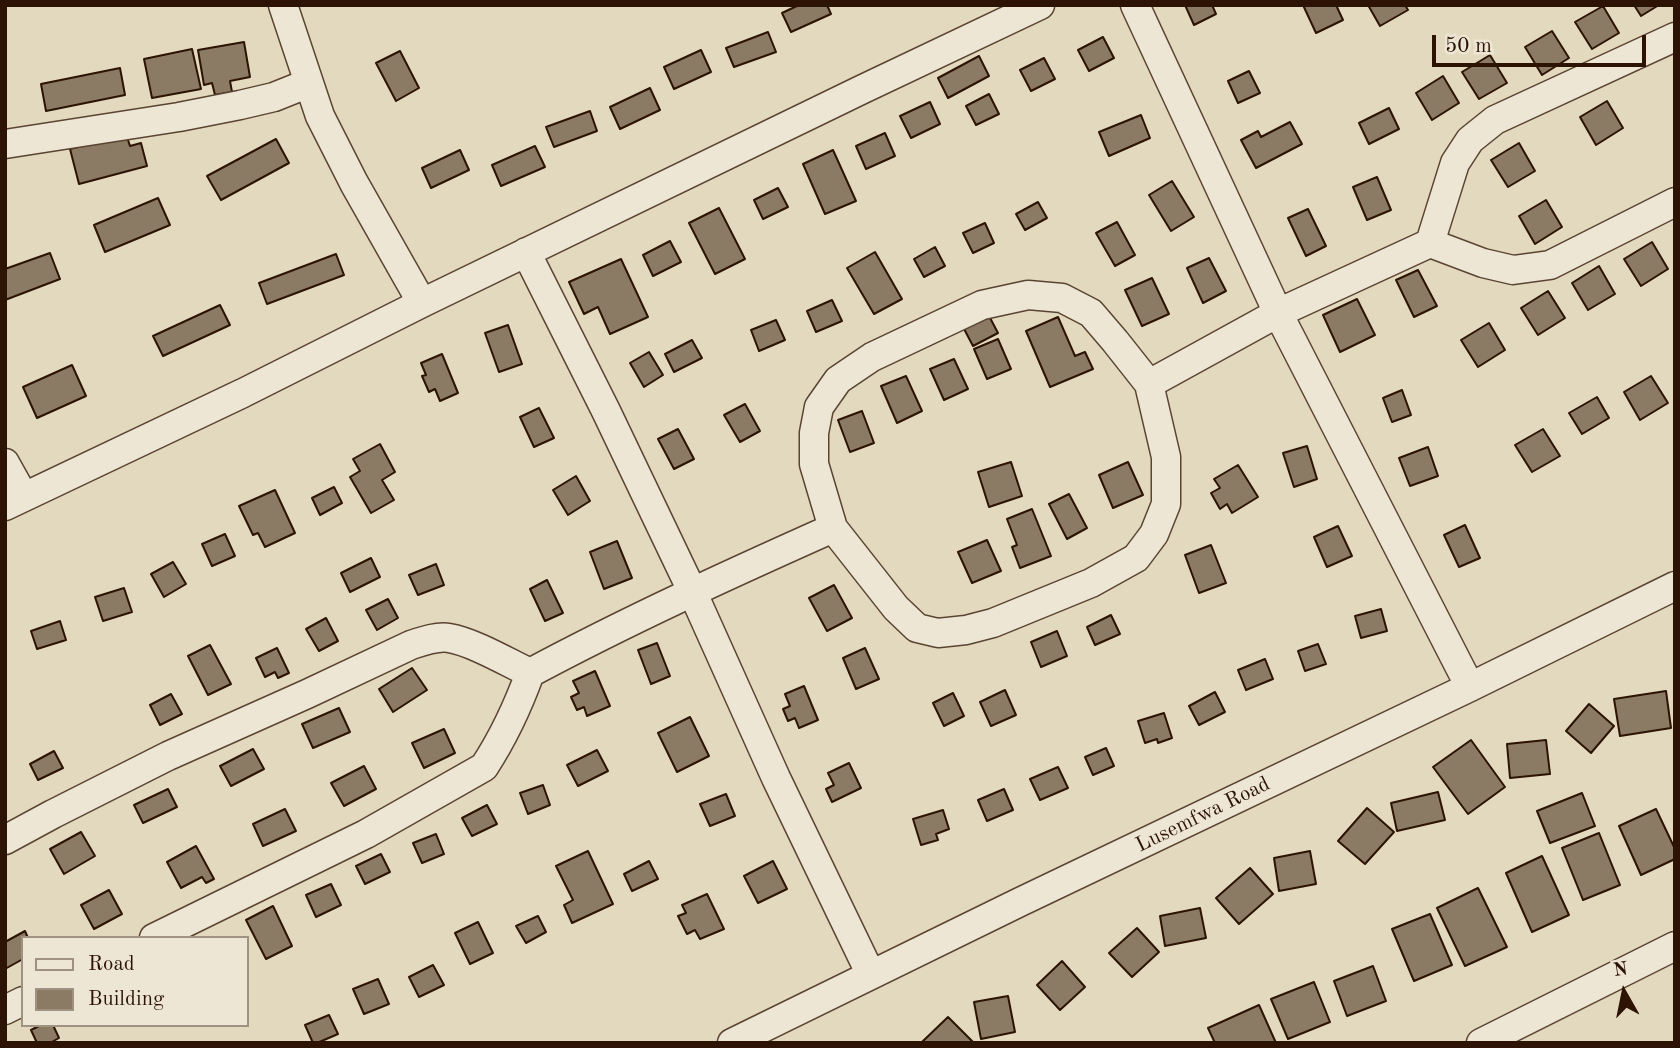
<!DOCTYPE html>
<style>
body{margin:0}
#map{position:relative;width:1680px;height:1048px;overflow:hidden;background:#e3d9be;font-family:"Old Standard TT",serif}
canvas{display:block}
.frame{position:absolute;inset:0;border:7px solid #2c1303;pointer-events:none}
.legend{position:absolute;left:21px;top:936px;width:228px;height:91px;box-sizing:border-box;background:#ede6d5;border:2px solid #a09281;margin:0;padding:9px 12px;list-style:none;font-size:21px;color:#2c1303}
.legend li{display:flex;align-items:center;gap:14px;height:35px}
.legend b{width:35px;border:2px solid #a09281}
.north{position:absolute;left:1589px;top:957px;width:70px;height:70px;-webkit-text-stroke:5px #ede6d5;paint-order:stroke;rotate:351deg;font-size:19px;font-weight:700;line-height:28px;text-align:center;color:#2c1303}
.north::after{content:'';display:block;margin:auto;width:24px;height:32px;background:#2c1303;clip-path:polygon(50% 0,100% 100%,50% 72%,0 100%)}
.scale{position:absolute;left:1432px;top:35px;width:214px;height:32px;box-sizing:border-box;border:4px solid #2c1303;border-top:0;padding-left:9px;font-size:21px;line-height:24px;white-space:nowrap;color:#2c1303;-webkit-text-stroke:5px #ede6d5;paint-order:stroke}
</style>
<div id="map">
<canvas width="1680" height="1048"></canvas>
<div class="frame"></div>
<ul class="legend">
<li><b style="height:9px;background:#ede6d5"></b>Road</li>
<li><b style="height:19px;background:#8b7a64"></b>Building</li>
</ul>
<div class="north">N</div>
<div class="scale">50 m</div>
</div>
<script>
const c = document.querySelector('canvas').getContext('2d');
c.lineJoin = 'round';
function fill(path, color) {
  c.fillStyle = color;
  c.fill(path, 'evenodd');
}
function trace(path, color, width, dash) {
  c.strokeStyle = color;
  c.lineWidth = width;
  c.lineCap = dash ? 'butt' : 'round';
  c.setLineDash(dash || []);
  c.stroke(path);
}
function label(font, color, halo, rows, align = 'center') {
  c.font = font + ' "Old Standard TT",serif';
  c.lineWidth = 6;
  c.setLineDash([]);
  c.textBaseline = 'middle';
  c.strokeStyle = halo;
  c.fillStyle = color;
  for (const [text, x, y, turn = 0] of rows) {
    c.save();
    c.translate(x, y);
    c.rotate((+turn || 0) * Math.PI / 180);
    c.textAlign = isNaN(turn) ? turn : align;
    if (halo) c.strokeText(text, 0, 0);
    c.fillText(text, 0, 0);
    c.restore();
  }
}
const building = new Path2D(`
 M799,5H827L831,14L791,32L782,13Z
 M1185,5H1212L1216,14L1194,25Z
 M1303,5H1336L1343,20L1316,33Z
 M1368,5H1405L1408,10L1380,26Z
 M1634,5H1659L1641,16Z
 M1603,6L1619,33L1592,49L1575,22Z
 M1552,31L1569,58L1542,75L1525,47Z
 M768,32L776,52L734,67L726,48Z
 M1103,37L1114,58L1089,71L1078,50Z
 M244,42L250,77L230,81L232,92L215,95L212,83L204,85L198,50Z
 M192,49L201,89L152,98L144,59Z
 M701,50L711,72L674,89L664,67Z
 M400,51L419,88L396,101L376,63Z
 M1490,55L1507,83L1479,99L1462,72Z
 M979,56L989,76L948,98L938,78Z
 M1044,58L1055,79L1031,91L1020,70Z
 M120,68L125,95L46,111L41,84Z
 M1249,71L1260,93L1238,103L1228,81Z
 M1443,76L1459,103L1432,120L1416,93Z
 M650,88L660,110L620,129L610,107Z
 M989,94L999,114L976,125L966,106Z
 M1607,101L1623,128L1596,145L1580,117Z
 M930,102L940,124L911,138L900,116Z
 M1389,108L1399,129L1369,144L1359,123Z
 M590,111L597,131L554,147L546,127Z
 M1141,115L1150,138L1109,156L1099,132Z
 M1290,122L1302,144L1256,168L1241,140L1258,131L1261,137Z
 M885,133L895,156L866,169L856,146Z
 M126,134L130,146L141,143L147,166L79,184L70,149Z
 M276,139L289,163L221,200L207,176Z
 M1519,143L1535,171L1508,187L1491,160Z
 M535,146L545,167L501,186L492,165Z
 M460,150L469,170L431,188L422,168Z
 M833,150L856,201L825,214L803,164Z
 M1377,177L1391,210L1367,220L1353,187Z
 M1172,181L1194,217L1171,231L1149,195Z
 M778,188L788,207L763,219L754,200Z
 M158,198L170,225L105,252L94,225Z
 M1546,200L1562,227L1535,244L1519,216Z
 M1038,202L1047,218L1025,230L1016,214Z
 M719,208L745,259L715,274L689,223Z
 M1308,209L1326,246L1306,256L1288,218Z
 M1117,222L1135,255L1115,266L1096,233Z
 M985,223L994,243L973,253L963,233Z
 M670,241L681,262L653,276L643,255Z
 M1652,242L1668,269L1641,286L1624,259Z
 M935,247L945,266L924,277L914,259Z
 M875,252L902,299L874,314L847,268Z
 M50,253L60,279L5,300V269Z
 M336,254L344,275L267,304L259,283Z
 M1209,258L1226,291L1203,303L1187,268Z
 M621,259L648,317L610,334L598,307L584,314L569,282Z
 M1599,266L1615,294L1588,310L1572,283Z
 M1418,270L1437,306L1414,317L1396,280Z
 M1152,278L1169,314L1142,326L1125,290Z
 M1548,291L1565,318L1538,335L1521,308Z
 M1357,299L1375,335L1340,352L1323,315Z
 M832,300L842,321L816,332L807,311Z
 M220,305L230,325L163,356L153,336Z
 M988,314L998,333L973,346L963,327Z
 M1058,317L1075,356L1085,352L1093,369L1050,387L1026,331Z
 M776,320L785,340L759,351L751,330Z
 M1489,323L1505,350L1478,367L1461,340Z
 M508,325L522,364L499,372L485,333Z
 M998,339L1011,369L987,379L974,349Z
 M692,340L702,358L674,372L665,354Z
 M649,352L663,375L644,387L630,363Z
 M442,354L458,393L440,401L435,389L429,392L422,376L426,375L421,363Z
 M954,359L968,389L944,400L930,369Z
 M72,365L86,396L37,418L23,387Z
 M906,376L922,411L897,423L881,386Z
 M1651,376L1668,403L1640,420L1624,392Z
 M1402,390L1411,415L1392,422L1383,398Z
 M1597,397L1609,418L1582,434L1569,413Z
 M745,404L760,431L740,442L724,415Z
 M539,408L554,438L534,447L520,417Z
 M862,411L874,443L850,452L838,420Z
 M678,429L694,459L674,469L658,439Z
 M1543,429L1560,456L1532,472L1515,445Z
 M380,444L395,472L382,480L394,500L371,513L350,477L360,471L353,459Z
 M1307,446L1317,479L1294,487L1283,453Z
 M1428,447L1438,476L1410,486L1399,458Z
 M1011,462L1022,496L989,507L978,472Z
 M1128,462L1143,495L1113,508L1099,475Z
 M1238,465L1258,497L1232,513L1227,504L1220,509L1211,493L1220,488L1214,479Z
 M576,476L590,501L568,515L553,490Z
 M334,487L342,503L320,515L312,498Z
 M275,490L295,533L265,547L258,533L253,535L239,506Z
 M1069,494L1087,528L1067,539L1049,504Z
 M1032,509L1051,556L1020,568L1012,547L1017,545L1007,519Z
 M1465,525L1480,558L1459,567L1444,535Z
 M1338,526L1352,556L1327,567L1314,537Z
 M225,534L235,556L212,566L202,544Z
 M987,540L1001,571L972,583L958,552Z
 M617,541L632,578L604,589L590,552Z
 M1211,545L1226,583L1199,593L1185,555Z
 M371,558L380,577L350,592L341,573Z
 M173,562L186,584L164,597L151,574Z
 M436,564L444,585L418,595L409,575Z
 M547,580L563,613L545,621L530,589Z
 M834,585L852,618L827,631L809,598Z
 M124,588L132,612L103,621L95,597Z
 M388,599L398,618L377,630L366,610Z
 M1381,609L1387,631L1361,638L1355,616Z
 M1111,615L1120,634L1095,645L1087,627Z
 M326,618L338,641L319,651L306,629Z
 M60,621L66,640L37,649L31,631Z
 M1057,631L1067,656L1041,667L1031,642Z
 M657,643L670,676L651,684L638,650Z
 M1318,644L1326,664L1305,671L1298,651Z
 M210,645L231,684L208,695L188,656Z
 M277,648L289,673L278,678L275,672L265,677L256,658Z
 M865,648L879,679L856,689L843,658Z
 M1265,659L1273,679L1246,690L1238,670Z
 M412,668L427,690L393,712L379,689Z
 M595,671L610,706L587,716L584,707L577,710L571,697L579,693L573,681Z
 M804,686L818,720L799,728L795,718L788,721L783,709L790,706L785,694Z
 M1005,690L1016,715L991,726L980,702Z
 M1666,691L1671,728L1620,736L1614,699Z
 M1215,692L1225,712L1199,725L1189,706Z
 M953,693L964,716L944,726L933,703Z
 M171,694L182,714L160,725L150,705Z
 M1589,704L1614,726L1591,753L1566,731Z
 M339,708L350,732L313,748L302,724Z
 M1164,713L1172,738L1158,743L1157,739L1145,743L1138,721Z
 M690,717L709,756L677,772L658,733Z
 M444,729L455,753L424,768L412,743Z
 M1471,740L1505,787L1468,814L1433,767Z
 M1546,740L1550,774L1510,778L1507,744Z
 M1106,748L1114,766L1093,775L1085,757Z
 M253,749L264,769L231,786L220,766Z
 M597,750L608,771L578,786L567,765Z
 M54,751L63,768L38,780L30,764Z
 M849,763L861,788L832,802L826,789L834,785L828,773Z
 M364,766L376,789L344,806L331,783Z
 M1058,767L1068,788L1040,800L1030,779Z
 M543,785L550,805L528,814L520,793Z
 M168,789L177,807L143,823L134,805Z
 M1004,789L1013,810L987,821L978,800Z
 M1438,792L1445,820L1397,831L1391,803Z
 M1582,793L1595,826L1550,843L1537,811Z
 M726,794L735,816L710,826L700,804Z
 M487,805L497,824L472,836L462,818Z
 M1367,808L1394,832L1365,864L1338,841Z
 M285,809L296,831L263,846L253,824Z
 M1656,809L1675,849V859L1641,875L1619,826Z
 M943,810L949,829L936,834L938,840L921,845L913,819Z
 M81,832L95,856L64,874L50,849Z
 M1599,833L1620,885L1583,900L1562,848Z
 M436,834L444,854L422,863L413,843Z
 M196,846L214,879L206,883L202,877L181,888L167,862Z
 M588,851L613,904L572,923L564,905L573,900L556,866Z
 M1310,851L1316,884L1279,891L1274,858Z
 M381,854L390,872L365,884L356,866Z
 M1542,856L1569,915L1532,932L1506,873Z
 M649,861L658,879L632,891L624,874Z
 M773,861L787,889L758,903L744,876Z
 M1250,868L1273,894L1239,924L1216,898Z
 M331,884L341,905L316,917L306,895Z
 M1478,888L1507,947L1465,966L1437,908Z
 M109,890L122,914L94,929L81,905Z
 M707,894L724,929L700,939L695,930L687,934L678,916L686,913L682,905Z
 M273,906L292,946L266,959L246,920Z
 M1200,908L1206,938L1165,946L1160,916Z
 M1430,914L1452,965L1414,981L1392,929Z
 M538,916L546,932L526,943L516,926Z
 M478,922L493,953L470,964L455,933Z
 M1137,928L1159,952L1132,977L1109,953Z
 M25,931L28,938H23V959L5,969V942Z
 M1062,961L1085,987L1060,1010L1037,985Z
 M433,965L444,985L419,997L409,977Z
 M1373,966L1386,1001L1347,1016L1334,981Z
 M378,979L389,1004L364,1014L353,989Z
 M1314,982L1330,1022L1288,1039L1271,999Z
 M1008,996L1015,1032L981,1039L974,1002Z
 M1259,1005L1276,1043H1215L1208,1028Z
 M329,1015L338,1034L317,1043H313L305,1025Z
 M948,1017L973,1042L923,1043L922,1042Z
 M41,1025H53L59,1038L50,1043H37L31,1030Z`);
fill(building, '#8b7a64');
trace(building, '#2c1303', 2);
const minor = new Path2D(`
 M283,5L320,116L354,183L422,303
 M1135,5L1278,313L1470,687
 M5,144L179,117L240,105L274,97L309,83
 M1430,243L1455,163L1470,140L1495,120L1675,37
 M526,252L606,411L692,591L776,778L871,975
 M1028,295L1062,298L1091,313L1115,341L1149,384L1166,457V504L1154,534L1136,558L1091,583L993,623L966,630L938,633L917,628L896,608L833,528L814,464V433L819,407L838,380L872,357L982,305Z
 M1149,384L1278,313L1430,243L1483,263L1513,270L1550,265L1675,202
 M5,463L24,497
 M5,506L243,393L422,303L863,89L1040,5
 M5,840L53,814L168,756L307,694L411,645C423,641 437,636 449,638C473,642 507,662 530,673
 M154,938L366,834L484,767C503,738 518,706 530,673C629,620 730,574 833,528
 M5,1010L23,1001
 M732,1043L1020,902L1470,687L1675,586
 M1481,1043L1675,946`);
trace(minor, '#5a4432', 31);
trace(minor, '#ede6d5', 28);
label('21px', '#2c1303', '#ede6d5', [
 ["Lusemfwa Road",1203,815,-26]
]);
</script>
